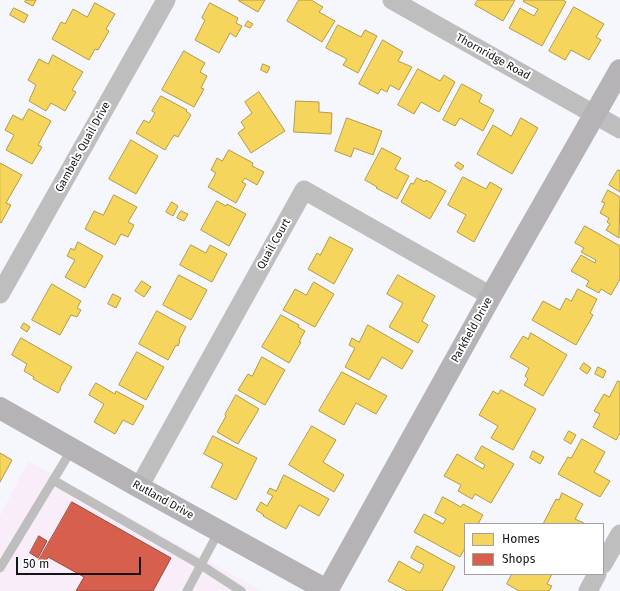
<!DOCTYPE html>
<style>
body{margin:0}
#map{position:relative;width:620px;height:591px;overflow:hidden;background:#f5f7fc;font-family:"Fira Sans",sans-serif}
canvas{display:block}
.legend{position:absolute;left:464px;top:523px;width:140px;height:52px;box-sizing:border-box;background:#fff;border:1px solid #a1a1a3;margin:0;padding:5px 7px;list-style:none;font-size:12px;color:#131518}
.legend li{display:flex;align-items:center;gap:8px;height:20px}
.legend b{width:20px;border:1px solid #a1a1a3}
.scale{position:absolute;left:16px;top:557px;width:125px;height:18px;box-sizing:border-box;border:2px solid #131518;border-top:0;padding-left:5px;font-size:12px;line-height:14px;white-space:nowrap;color:#131518;-webkit-text-stroke:3px #fff;paint-order:stroke}
</style>
<div id="map">
<canvas width="620" height="591"></canvas>
<ul class="legend">
<li><b style="height:11px;background:#f6d55c"></b>Homes</li>
<li><b style="height:11px;background:#d6604d"></b>Shops</li>
</ul>
<div class="scale">50 m</div>
</div>
<script>
const c = document.querySelector('canvas').getContext('2d');
c.lineJoin = 'round';
function fill(path, color) {
  c.fillStyle = color;
  c.fill(path, 'evenodd');
}
function trace(path, color, width, dash) {
  c.strokeStyle = color;
  c.lineWidth = width;
  c.lineCap = dash ? 'butt' : 'round';
  c.setLineDash(dash || []);
  c.stroke(path);
}
function label(font, color, halo, rows, align = 'center') {
  c.font = font + ' "Fira Sans",sans-serif';
  c.lineWidth = 4;
  c.setLineDash([]);
  c.textBaseline = 'middle';
  c.strokeStyle = halo;
  c.fillStyle = color;
  for (const [text, x, y, turn = 0] of rows) {
    c.save();
    c.translate(x, y);
    c.rotate((+turn || 0) * Math.PI / 180);
    c.textAlign = isNaN(turn) ? turn : align;
    if (halo) c.strokeText(text, 0, 0);
    c.fillText(text, 0, 0);
    c.restore();
  }
}
fill(new Path2D(`
 M28,461L262,591H0V516Z`), '#f8edf8');
const homes = new Path2D(`
 M26,0H36L33,6L25,2Z
 M239,0H265L258,12L239,1Z
 M299,0H311L323,7L319,12L335,21L322,42L287,21Z
 M478,0H515L503,21L475,5Z
 M524,0H563L566,2L542,46L509,28L520,8L534,16L538,9L524,2Z
 M95,3L115,14L106,29L109,31L98,50L95,49L89,60L52,39L61,22L65,24L73,9L87,17Z
 M210,3L238,18L236,23L242,26L236,37L230,33L219,53L195,40L205,20L202,18Z
 M574,7L604,24L596,37L601,40L589,60L571,50L565,60L549,51Z
 M14,8L28,15L24,23L10,15Z
 M248,21L253,24L250,28L245,26Z
 M338,25L361,37L365,30L377,36L358,73L343,65L347,59L326,48Z
 M383,40L403,52L398,61L412,67L399,90L390,85L387,92L381,89L378,94L359,84Z
 M184,51L205,63L200,72L207,76L201,88L204,89L194,107L162,90Z
 M53,55L83,72L72,90L76,92L65,111L51,103L46,111L29,101L36,85L28,80L39,59L48,64Z
 M263,64L270,67L267,73L261,70Z
 M418,69L440,81L444,75L455,82L439,112L421,102L414,114L398,105Z
 M462,84L482,95L479,102L494,110L483,131L460,118L455,126L443,120Z
 M259,92L285,131L251,153L238,133L245,128L241,122L252,113L245,102Z
 M161,96L187,110L186,111L191,115L178,137L174,135L165,150L136,133L144,120L149,123L155,113L152,111Z
 M296,101L319,102V112L332,113L331,134L294,132Z
 M29,109L51,121L38,145L42,147L32,164L6,150L14,135L5,130L13,115L22,120Z
 M347,118L382,131L373,155L354,148L351,157L335,151Z
 M521,118L538,128L512,174L477,154L493,125L511,136Z
 M131,140L158,156L136,194L109,179Z
 M382,148L401,158L395,169L409,176L397,199L376,188L377,187L365,180Z
 M229,150L253,163L252,166L264,172L257,185L245,178L242,182L246,184L236,203L208,187L216,173L211,170L217,158L222,161Z
 M458,162L464,166L461,170L455,166Z
 M0,163L22,175L6,203L11,205L1,223L0,222Z
 M618,170L620,171V192L609,185Z
 M463,177L486,189L490,182L502,189L474,242L457,232L466,215L448,205Z
 M417,178L425,182L426,180L446,191L430,219L401,202L411,183L413,184Z
 M608,190L620,197L619,238L606,230L610,224L607,222L609,218L600,213L605,203L602,202Z
 M114,195L137,207L128,222L134,225L128,237L121,234L115,245L85,229L94,211L103,215Z
 M217,201L226,206L227,204L246,214L229,246L201,230Z
 M172,202L178,206L173,216L166,212Z
 M181,211L188,214L184,221L177,218Z
 M585,226L620,246V279L611,295L601,289L599,293L586,286L589,281L571,271L581,255L595,263L596,260L581,252L584,248L575,243Z
 M330,237L353,249L334,284L308,269L317,253L320,255Z
 M78,242L103,256L85,288L65,277L75,260L67,256L71,248L74,250Z
 M191,245L206,253L210,245L227,254L212,282L180,265Z
 M179,275L207,290L191,320L163,305Z
 M398,275L435,296L422,321L428,325L418,343L389,327L403,303L387,294Z
 M142,281L151,287L144,297L135,291Z
 M314,282L334,294L315,327L283,310L295,289L306,295Z
 M52,284L81,301L77,308L81,310L77,317L71,315L60,335L32,320Z
 M578,289L597,299L590,313L593,315L576,345L532,320L543,301L560,310L566,298L571,301Z
 M113,294L121,298L116,308L108,304Z
 M157,311L186,327L179,340L180,341L178,346L176,345L168,360L139,344Z
 M281,315L299,325L298,327L305,331L299,342H301L289,363L262,347Z
 M24,323L30,327L27,332L21,328Z
 M368,325L413,351L402,369L382,357L369,380L345,367L355,348L349,345L352,338L359,342Z
 M531,333L567,355L543,396L524,385L528,379L525,376L529,368L510,357L523,336L528,339Z
 M21,338L72,367L60,388L61,389L58,393L33,379L34,377L24,371L27,364L12,355Z
 M137,352L164,367L146,400L119,385Z
 M262,357L285,370L265,405L238,390L248,374L252,376Z
 M584,363L591,368L587,374L580,369Z
 M598,367L606,371L603,378L595,374Z
 M342,372L387,396L376,414L356,403L344,425L319,411Z
 M618,381L620,382V433L616,440L593,427L600,414L594,411L604,394L609,397Z
 M96,383L115,394L116,391L144,406L133,425L123,420L115,434L94,422L104,404L89,395Z
 M501,390L536,409L513,450L491,438L498,426L479,415L493,391L498,394Z
 M236,395L259,409L238,444L217,432L226,416L225,415Z
 M312,426L336,440L323,462L344,475L334,492L289,465Z
 M569,431L576,435L571,444L564,440Z
 M213,436L257,458L236,500L211,487L223,464L204,454Z
 M582,439L605,452L594,472L610,481L600,497L558,474L568,457L571,458Z
 M482,446L514,464L491,503L475,494L472,499L458,491L461,485L444,476L457,454L483,469L485,465L475,459Z
 M533,451L544,457L540,464L530,458Z
 M0,453L12,460L0,482Z
 M284,475L329,499L319,516L299,505L286,529L263,516L264,515L256,510L261,502L267,506L273,496L267,493L270,488L276,491Z
 M562,493L583,504L575,519L586,524H543L556,499L559,500Z
 M443,497L461,507L463,504L483,515L478,524H465V548L460,557L414,532L424,514L443,524L446,519L435,513Z
 M417,546L455,567L442,591H407L388,581L399,561L420,573L424,565L411,558Z
 M512,574H552L547,584L552,586L549,591H519L507,584Z`);
fill(homes, '#f6d55c');
trace(homes, '#b29b48', 1);
const shops = new Path2D(`
 M72,502L171,558L153,591H76L84,577L48,557L45,563L39,560Z
 M39,536L47,541L38,558L30,553Z`);
fill(shops, '#d6604d');
trace(shops, '#9c4a3d', 1);
trace(new Path2D(`
 M53,480L201,565L241,591
 M0,568L72,449
 M187,591L219,531`), '#bfbebf', 9);
trace(new Path2D(`
 M392,0L620,129
 M0,294L166,0
 M139,487L304,190L491,296
 M603,564L620,534
 M588,591L597,574`), '#bfbebf', 19);
trace(new Path2D(`
 M0,408L139,487L328,591
 M327,591L491,296L620,70`), '#b5b3b5', 22);
label('11px', '#131518', '#fff', [
 ["Thornridge Road",493,57,29],
 ["Gambels Quail Drive",83,147,-61],
 ["Quail Court",274,244,-61],
 ["Parkfield Drive",472,330,-61],
 ["Rutland Drive",163,500,29]
]);
</script>
